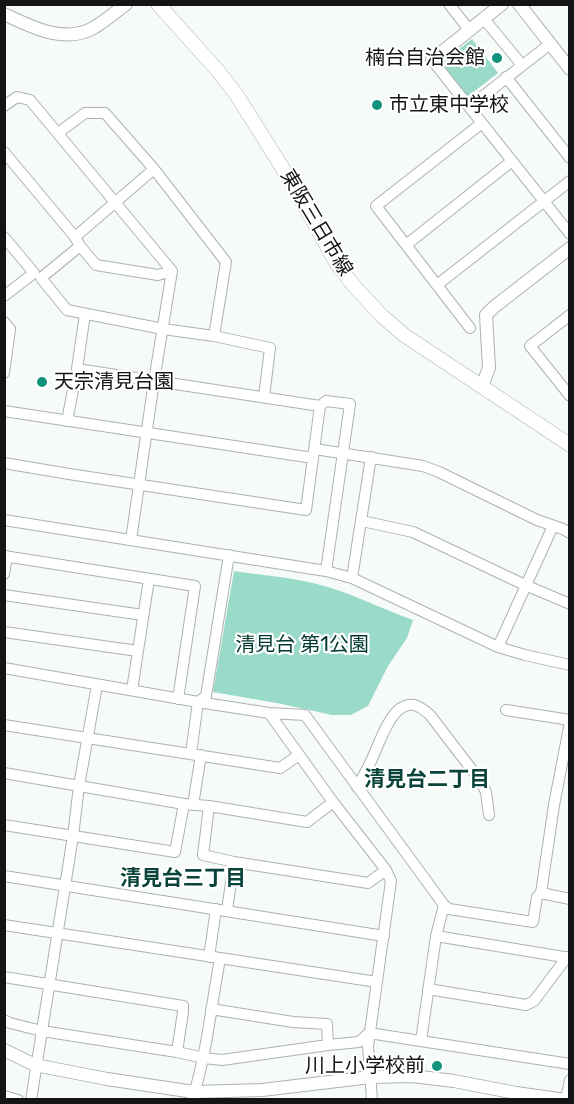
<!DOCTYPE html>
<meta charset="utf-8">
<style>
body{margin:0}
#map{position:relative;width:574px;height:1104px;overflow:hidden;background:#f6faf9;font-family:Rubik,sans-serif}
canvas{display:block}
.frame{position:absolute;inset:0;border:6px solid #131514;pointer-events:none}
</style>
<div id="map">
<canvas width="574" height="1104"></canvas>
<div class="frame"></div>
</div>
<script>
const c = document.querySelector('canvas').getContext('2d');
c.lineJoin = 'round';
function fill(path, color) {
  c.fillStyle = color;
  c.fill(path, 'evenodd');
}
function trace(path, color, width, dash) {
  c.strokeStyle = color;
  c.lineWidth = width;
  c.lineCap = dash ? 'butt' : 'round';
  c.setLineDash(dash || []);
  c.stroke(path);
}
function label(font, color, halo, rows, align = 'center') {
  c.font = font + ' Rubik,"Noto Sans JP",sans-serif';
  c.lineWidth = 4.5;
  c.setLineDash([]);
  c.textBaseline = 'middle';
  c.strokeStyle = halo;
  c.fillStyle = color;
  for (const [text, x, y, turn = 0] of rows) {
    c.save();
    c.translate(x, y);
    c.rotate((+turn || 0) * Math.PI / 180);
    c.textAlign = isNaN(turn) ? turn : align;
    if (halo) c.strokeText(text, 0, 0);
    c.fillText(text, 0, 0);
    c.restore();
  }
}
fill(new Path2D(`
 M472,39L498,73L467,97L443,66V61Z
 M234,571C260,575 287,577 313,583C348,591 379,608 413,620L407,638L388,666L368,706L351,715H332L282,704L213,692Z`), '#9adac9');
const minor = new Path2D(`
 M449,4L470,31
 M484,19L522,65
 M432,60L570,234
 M506,77L570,158
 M4,106L17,97L30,100L172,271L154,381L131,540
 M469,107L550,44
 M58,133L85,113H105L154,169L226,262L214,336
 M4,152L75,237L80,246L96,265L158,275L172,271
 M4,237L34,273L4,296
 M75,237L154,169
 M406,245L512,161
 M80,246L41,278L67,310L163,329L214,336L270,348L264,397
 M437,285L570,181
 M570,315L530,346L570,396
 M4,322L10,329L4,373
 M470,328L376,206L482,123
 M77,369L320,406L326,401L350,404L326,571
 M4,411L313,458
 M67,421L77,369L85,314
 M315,449L423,466L439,472L537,520L563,529L570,533
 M4,463L69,474L306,510L320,406
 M4,520L326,571L352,578L498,647L525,655L570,665
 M362,521L413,532L525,585L570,604
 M4,556L195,586L178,699
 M4,574L7,556
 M352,578L371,457
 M4,595L143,615
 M4,632L138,651
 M498,647L553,526
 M4,668L198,702L269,713L305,715L444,905L449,909L533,922L537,897L541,893L554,805L570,722
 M132,690L149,579
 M506,710L570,720
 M269,713L333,802L386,870L391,881L368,1046L372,1100
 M4,725L280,768L299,755
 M191,753L198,702L206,696L229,555
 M4,773L184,804L209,806L307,822L333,802
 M357,787C362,778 367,770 371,761C378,747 389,711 405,706C415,702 423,709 430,715L479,779L486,792L489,815
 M193,805L201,755
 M209,806L203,855L234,862L368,883L386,870
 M4,825L175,852L184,804
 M4,876L384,936
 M541,893L570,899
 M227,910L234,862
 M4,925L377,982
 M436,936L570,958
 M209,957L216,909
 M4,977L183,1006V1012L177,1052
 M428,989L526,1005L534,1001L567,957
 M211,1009L293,1022L327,1024L328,1045
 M4,1020L10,1023L42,1031L177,1052L204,1058L222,1060L328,1045L359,1042L369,1033L570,1064
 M421,1041L436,936L444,905
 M4,1096L18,1100
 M566,1099L570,1080
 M31,1100L73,836L79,786L97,685
 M192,1100C207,1054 211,1006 220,959`);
const tertiary = new Path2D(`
 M519,4L570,69
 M4,14C32,27 65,45 95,27C106,20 116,12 126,4
 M432,60L502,4
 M482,386L489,368L486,315L494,307L570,248
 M4,1050L35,1065L107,1079L194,1092L262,1090L371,1077L412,1076L454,1081L516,1093L566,1100`);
const secondary = new Path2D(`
 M158,4L218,71L236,94L292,183L337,264L354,286L382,316L404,335L570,445`);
trace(minor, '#adb2b0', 12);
trace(tertiary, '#adb2b0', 14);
trace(secondary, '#adb2b0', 15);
trace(minor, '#fff', 10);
trace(tertiary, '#fff', 12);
trace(secondary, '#fff', 14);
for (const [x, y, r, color] of [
 [497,58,6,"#0f937d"],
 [377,105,6,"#0f937d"],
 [42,382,6,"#0f937d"],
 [437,1066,6,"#0f937d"]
]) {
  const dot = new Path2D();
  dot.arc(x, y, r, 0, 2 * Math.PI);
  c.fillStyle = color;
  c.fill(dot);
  trace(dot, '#fff', 2);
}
label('20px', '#131514', '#fff', [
 ["楠台自治会館",485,58],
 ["市立東中学校",389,105,"left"],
 ["天宗清見台園",54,382,"left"],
 ["川上小学校前",425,1066]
], 'right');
label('20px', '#131514', '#fff', [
 ["東阪三日市線",316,223,59]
]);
label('20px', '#01382e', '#fff', [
 ["清見台 第1公園",302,645]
]);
label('bold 21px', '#094339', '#fff', [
 ["清見台二丁目",427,780],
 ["清見台三丁目",183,879]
]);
</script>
